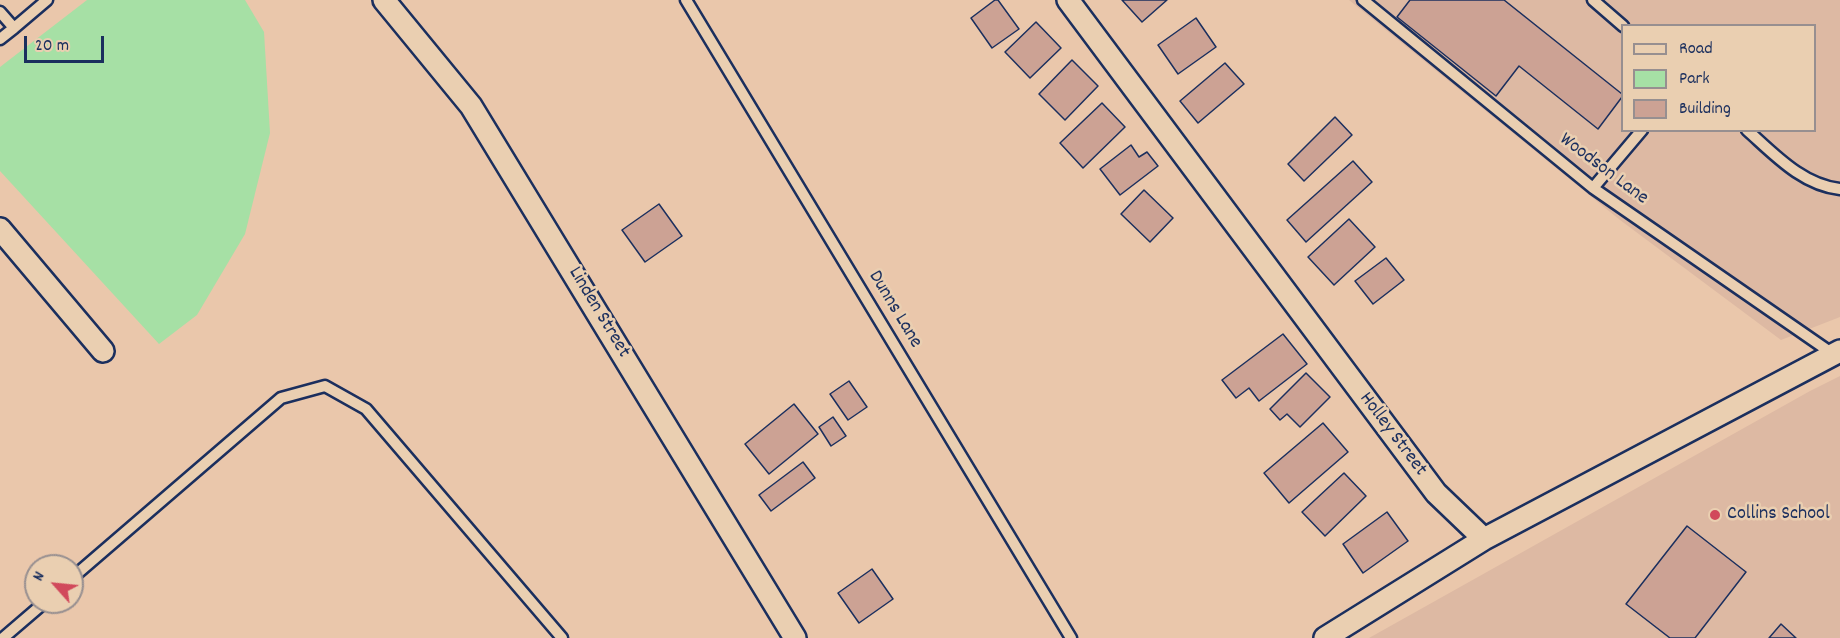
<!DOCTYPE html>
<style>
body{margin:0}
#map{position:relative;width:1840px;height:638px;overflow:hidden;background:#eac7ab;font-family:Dekko,sans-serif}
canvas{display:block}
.legend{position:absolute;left:1621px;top:24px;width:195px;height:108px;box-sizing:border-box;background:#eacfb1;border:2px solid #978f90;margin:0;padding:8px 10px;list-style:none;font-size:18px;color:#1b2f5e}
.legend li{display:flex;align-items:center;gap:12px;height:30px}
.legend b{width:30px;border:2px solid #978f90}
.north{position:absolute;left:24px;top:554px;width:60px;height:60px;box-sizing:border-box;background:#eacfb1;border:2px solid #978f90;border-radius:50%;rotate:297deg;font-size:16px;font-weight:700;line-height:24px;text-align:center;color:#1b2f5e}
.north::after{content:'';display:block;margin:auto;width:21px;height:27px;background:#d1495b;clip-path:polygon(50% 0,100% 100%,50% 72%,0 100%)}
.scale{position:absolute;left:24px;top:36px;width:80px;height:27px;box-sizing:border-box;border:3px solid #1b2f5e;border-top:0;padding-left:8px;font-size:18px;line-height:21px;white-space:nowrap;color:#1b2f5e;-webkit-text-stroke:4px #eacfb1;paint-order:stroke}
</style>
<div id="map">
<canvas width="1840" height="638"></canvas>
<ul class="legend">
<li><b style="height:8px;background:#eacfb1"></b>Road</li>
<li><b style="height:16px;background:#a6e0a5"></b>Park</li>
<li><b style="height:16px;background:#cca294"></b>Building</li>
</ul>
<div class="north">N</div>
<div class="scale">20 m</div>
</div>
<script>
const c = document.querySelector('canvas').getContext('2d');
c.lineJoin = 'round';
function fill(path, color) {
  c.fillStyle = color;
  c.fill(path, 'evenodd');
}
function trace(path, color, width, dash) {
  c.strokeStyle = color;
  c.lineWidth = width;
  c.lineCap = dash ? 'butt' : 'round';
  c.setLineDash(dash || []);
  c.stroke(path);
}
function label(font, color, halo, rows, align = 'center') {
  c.font = font + ' Dekko,sans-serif';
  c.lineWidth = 5;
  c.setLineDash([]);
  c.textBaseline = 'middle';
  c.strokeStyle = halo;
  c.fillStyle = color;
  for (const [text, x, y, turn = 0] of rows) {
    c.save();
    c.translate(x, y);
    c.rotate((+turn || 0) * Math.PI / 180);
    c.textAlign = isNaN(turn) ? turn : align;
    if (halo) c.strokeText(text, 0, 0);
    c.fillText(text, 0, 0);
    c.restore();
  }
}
fill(new Path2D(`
 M1349,0H1840V317L1781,340L1620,220ZM1622,26H1814V130H1622Z
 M1840,376V638H1369L1810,391Z`), '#ddb9a3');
fill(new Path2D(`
 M87,0H245L264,32L270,133L245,234L197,315L159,344L0,171V67Z`), '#a6e0a5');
const building = new Path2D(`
 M995,0H998L1019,29L992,48L971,18Z
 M1122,0H1167L1142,22Z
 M1410,0H1504L1622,94V97L1598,129L1519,66L1496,96L1397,17Z
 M1196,18L1216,47L1178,74L1158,45Z
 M1036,22L1061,48L1030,78L1005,52Z
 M1072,60L1098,86L1065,120L1039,94Z
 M1225,63L1244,84L1198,123L1180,101Z
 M1102,103L1125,127L1083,168L1060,143Z
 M1335,117L1352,135L1304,181L1288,164Z
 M1131,145L1139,157L1147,152L1158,166L1120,195L1100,169Z
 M1353,161L1372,182L1306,242L1287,220Z
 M1144,190L1173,218L1150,242L1121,214Z
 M659,204L682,236L645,262L622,230Z
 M1349,219L1375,247L1334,285L1308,257Z
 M1386,258L1404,280L1373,304L1355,281Z
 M1283,334L1307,364L1259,401L1249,388L1236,398L1222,380Z
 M1306,373L1330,397L1300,427L1287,414L1280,420L1270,409Z
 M849,381L867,407L848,420L830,394Z
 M794,404L818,434L769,474L745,444Z
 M833,417L846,436L831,446L819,427Z
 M1323,423L1348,452L1289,503L1264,473Z
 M803,462L815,478L771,511L759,495Z
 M1344,473L1366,496L1325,536L1302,512Z
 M1387,512L1408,541L1363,573L1343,544Z
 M1687,526L1746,572L1695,638H1670L1626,604Z
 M872,569L893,599L859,623L838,593Z
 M1781,624L1796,638H1769Z`);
fill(building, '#cca294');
trace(building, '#1b2f5e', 1.5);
const lane = new Path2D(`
 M686,0L1071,638
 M1363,0L1593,188L1833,354
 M1593,0L1623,26
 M0,12L14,28L0,39
 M14,28L47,0
 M1747,130C1774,154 1802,185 1840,189
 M1593,188L1642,130
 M72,578L281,398L325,386L366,409L562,638
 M3,638L45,602`);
const street = new Path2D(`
 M384,0L471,106L795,638
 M1068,0L1436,493L1484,539
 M0,229L103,351
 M1325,638L1484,539L1840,351`);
trace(lane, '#1b2f5e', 15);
trace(street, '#1b2f5e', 26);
trace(lane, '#eacfb1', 10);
trace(street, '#eacfb1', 21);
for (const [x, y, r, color] of [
 [1715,515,6,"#d1495b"]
]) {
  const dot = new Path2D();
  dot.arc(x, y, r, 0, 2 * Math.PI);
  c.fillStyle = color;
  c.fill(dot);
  trace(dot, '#eacfb1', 2);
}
label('20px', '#1b2f5e', '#eacfb1', [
 ["Woodson Lane",1603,170,37],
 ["Dunns Lane",894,310,59],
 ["Linden Street",598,313,59],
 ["Holley Street",1392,435,53]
]);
label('20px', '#1b2f5e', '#eacfb1', [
 ["Collins School",1727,515]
], 'left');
</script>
